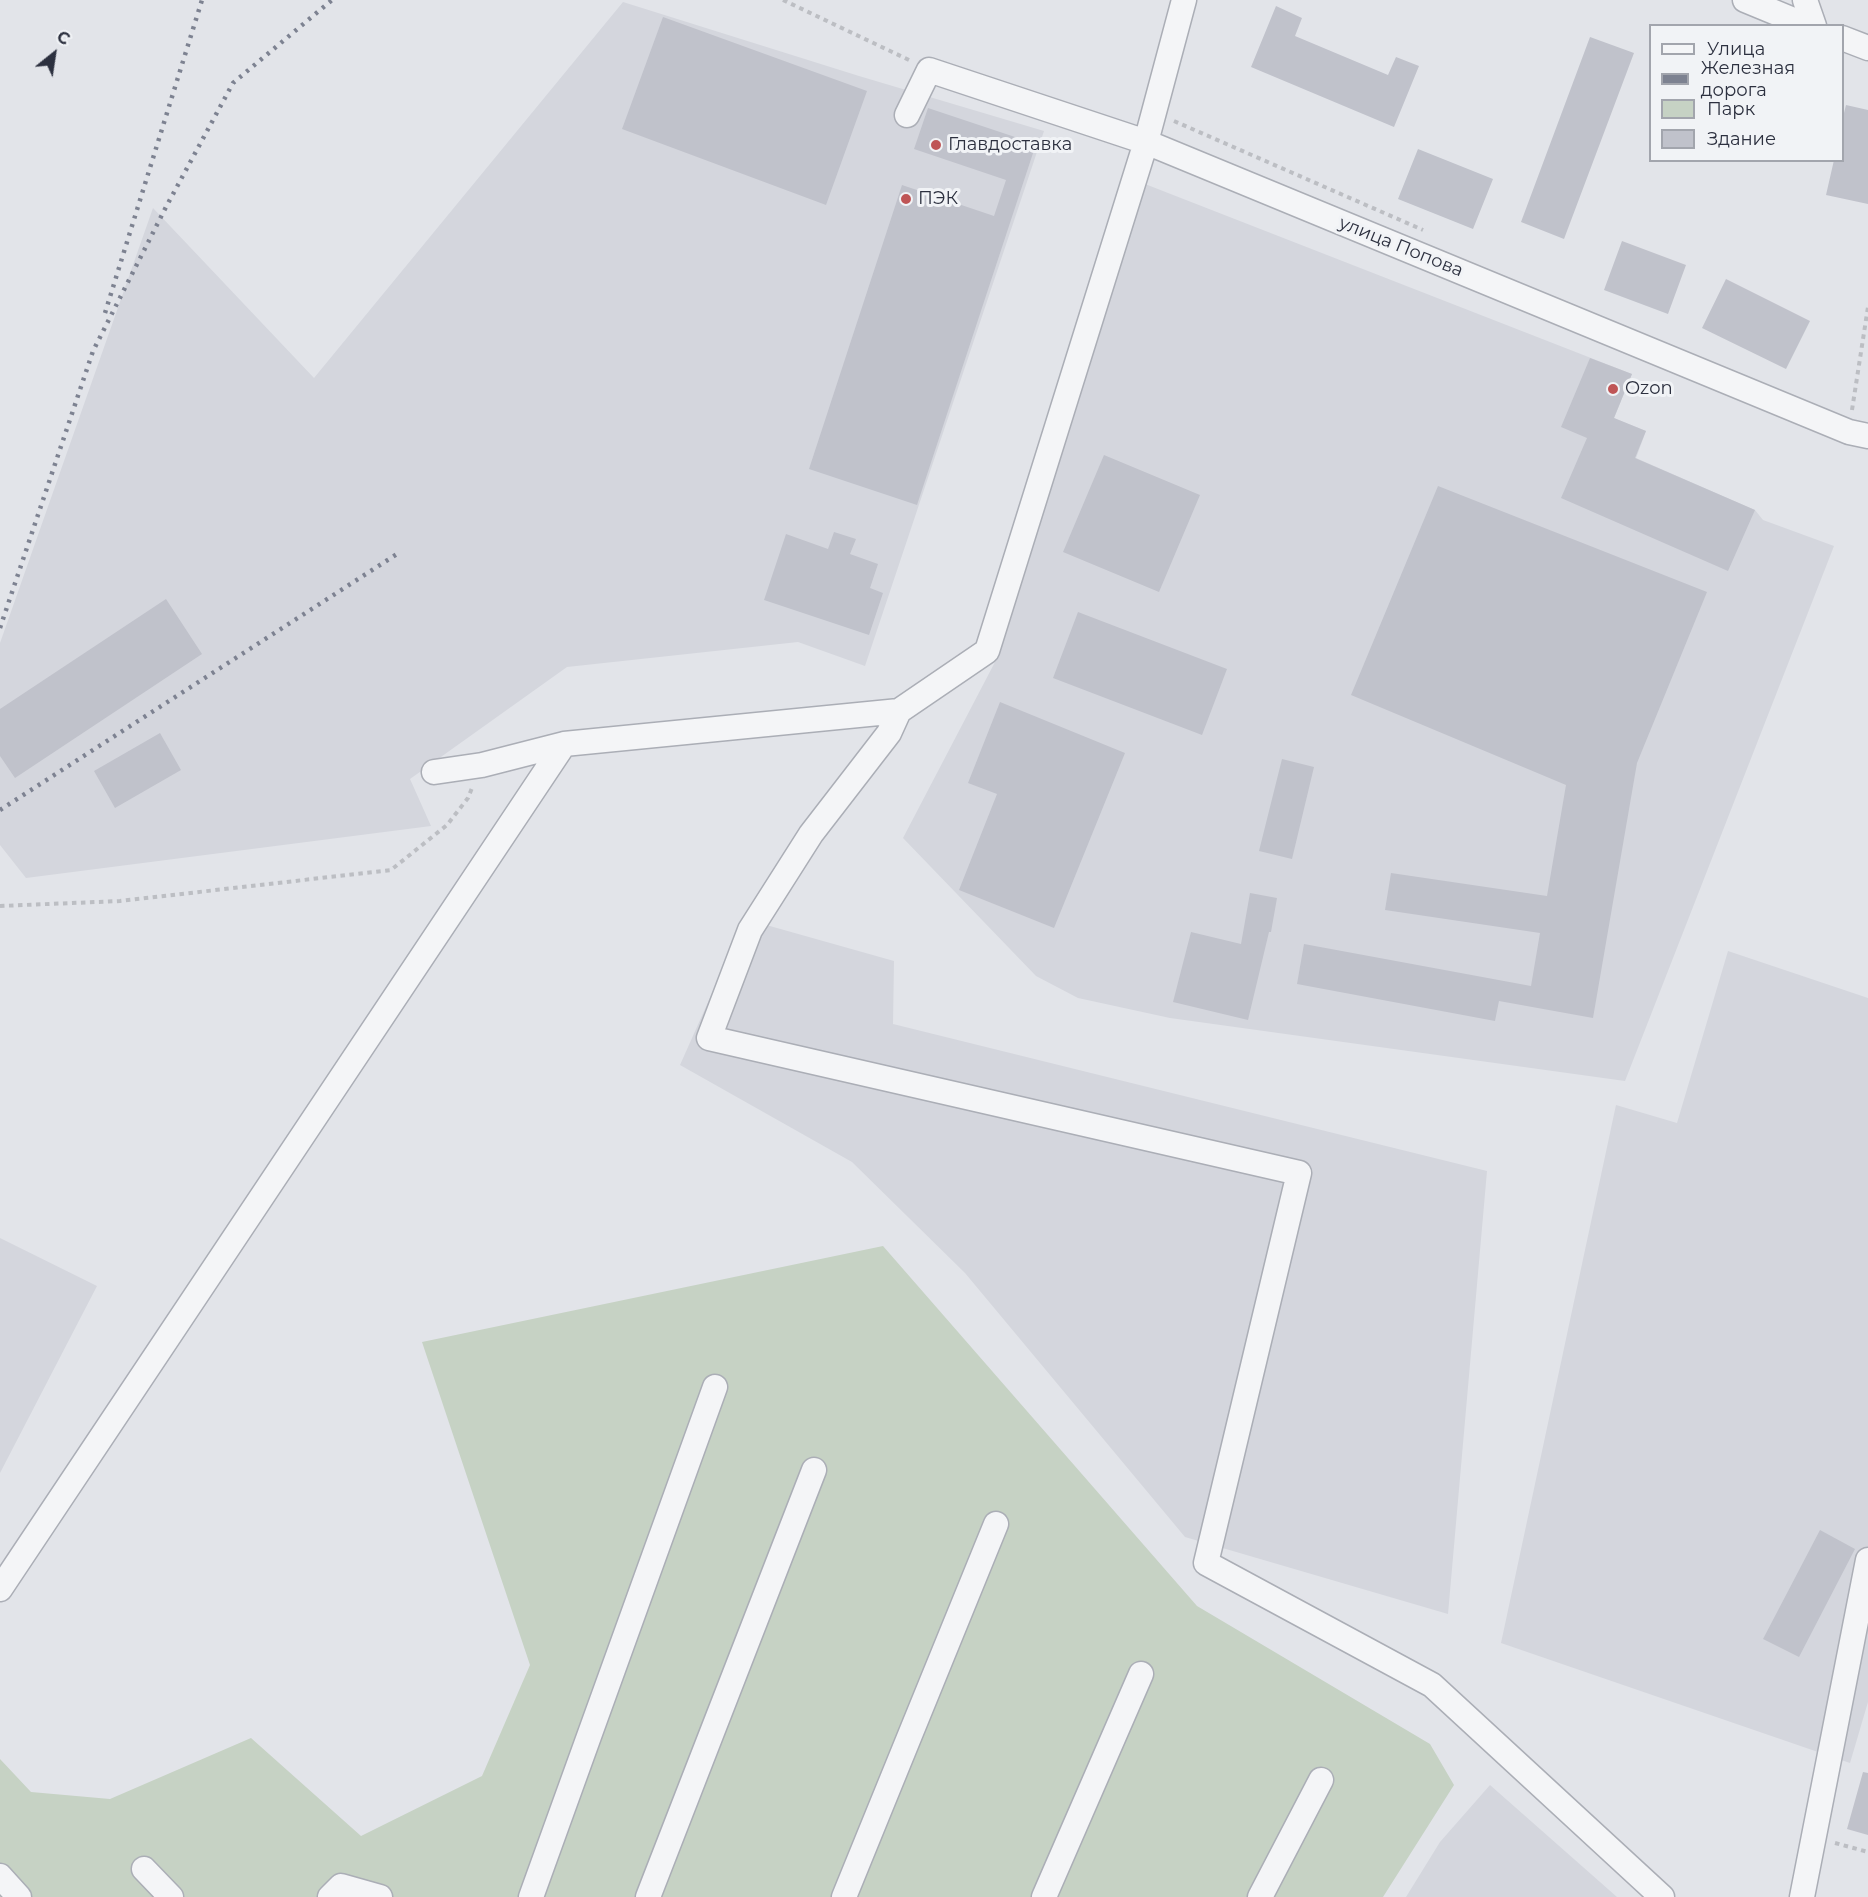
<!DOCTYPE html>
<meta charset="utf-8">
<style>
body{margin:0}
#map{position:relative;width:1868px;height:1897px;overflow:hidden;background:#e2e4e9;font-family:Montserrat,sans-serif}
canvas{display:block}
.legend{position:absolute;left:1649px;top:24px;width:195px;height:138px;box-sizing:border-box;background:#f1f3f6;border:2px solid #a2a5ad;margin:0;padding:8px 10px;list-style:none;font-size:18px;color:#2c303f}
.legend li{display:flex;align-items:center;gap:12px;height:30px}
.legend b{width:30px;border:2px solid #a2a5ad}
.north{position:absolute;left:24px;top:24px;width:60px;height:60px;-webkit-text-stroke:4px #f1f3f6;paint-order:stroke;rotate:30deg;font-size:16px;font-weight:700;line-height:24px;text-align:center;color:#2c303f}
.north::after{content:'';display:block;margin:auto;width:21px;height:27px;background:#2c303f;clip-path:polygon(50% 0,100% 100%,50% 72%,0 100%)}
</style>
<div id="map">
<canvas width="1868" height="1897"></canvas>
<ul class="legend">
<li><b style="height:8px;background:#f4f5f7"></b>Улица</li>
<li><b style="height:8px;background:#7d8291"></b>Железная дорога</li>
<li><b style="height:16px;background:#c6d2c4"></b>Парк</li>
<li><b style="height:16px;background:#c0c2cb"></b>Здание</li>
</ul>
<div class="north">С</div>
</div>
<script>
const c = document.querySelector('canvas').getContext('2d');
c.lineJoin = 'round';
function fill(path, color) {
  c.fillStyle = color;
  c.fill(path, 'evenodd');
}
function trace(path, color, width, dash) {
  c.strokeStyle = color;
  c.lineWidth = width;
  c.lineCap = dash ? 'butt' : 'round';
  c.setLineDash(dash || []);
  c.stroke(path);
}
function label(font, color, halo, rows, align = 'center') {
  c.font = font + ' Montserrat,sans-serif';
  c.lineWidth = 6;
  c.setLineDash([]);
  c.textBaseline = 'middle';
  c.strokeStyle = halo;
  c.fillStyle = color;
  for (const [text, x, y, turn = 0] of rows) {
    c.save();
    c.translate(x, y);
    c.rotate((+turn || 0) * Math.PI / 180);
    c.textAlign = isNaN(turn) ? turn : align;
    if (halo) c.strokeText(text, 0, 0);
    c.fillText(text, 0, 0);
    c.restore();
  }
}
fill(new Path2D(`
 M623,2L859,76L1044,131L865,666L798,642L567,667L410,779L431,826L26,878L0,845V643L153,208L314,378Z
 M1145,184L1632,374L1614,418L1646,431L1636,458L1755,510L1763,520L1834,546L1625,1081L1170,1018L1078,998L1036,976L903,838L995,662Z
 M745,919L894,961L893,1024L1487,1171L1448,1614L1185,1537L965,1273L852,1162L680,1065Z
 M1728,951L1868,998V1702L1850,1763L1501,1643L1616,1105L1677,1123Z
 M0,1238L97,1286L0,1473Z
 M1490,1785L1617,1897H1406L1440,1842Z`), '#d4d6dd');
fill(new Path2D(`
 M883,1246L1197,1606L1430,1744L1454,1785L1383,1897H0V1759L31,1792L110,1799L251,1738L361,1836L482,1776L530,1665L422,1342Z`), '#c6d2c4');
fill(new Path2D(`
 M1276,6L1302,18L1295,36L1388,75L1396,57L1419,66L1394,127L1251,67Z
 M663,17L867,91L826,205L622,129Z
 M1590,37L1634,53L1564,239L1521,222Z
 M1846,105L1868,110V204L1826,195L1834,160H1842V121Z
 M928,108L1036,144L917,505L809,469L902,185L994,216L1006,180L914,149Z
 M1418,149L1493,179L1473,229L1398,199Z
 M1622,241L1686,265L1668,314L1604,290Z
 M1726,279L1810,321L1786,369L1702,328Z
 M1590,358L1632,374L1614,418L1646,431L1635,458L1755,510L1728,571L1561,498L1587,438L1561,427Z
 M1104,455L1200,495L1159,592L1063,552Z
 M1438,486L1707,592L1637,763L1593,1018L1499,1001L1495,1021L1297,984L1304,944L1531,986L1540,933L1385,910L1391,873L1547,896L1566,785L1351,695Z
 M834,532L856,539L850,554L878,564L870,588L883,593L869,635L764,600L786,534L828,549Z
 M166,599L202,654L15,778L0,756V709Z
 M1078,612L1227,669L1202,735L1053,678Z
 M1000,702L1125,753L1054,928L959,890L997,794L968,783Z
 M160,733L181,770L115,808L94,771Z
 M1282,759L1314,767L1292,859L1259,851Z
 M1250,893L1277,898L1271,932H1269L1248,1020L1173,1002L1191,932L1241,944Z
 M1820,1530L1855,1549L1799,1657L1763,1639Z
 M1863,1772L1868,1773V1835L1847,1829Z`), '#c0c2cb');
const minor = new Path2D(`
 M1745,0L1808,26
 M1805,0L1814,26
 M1842,38L1868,48
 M907,115L929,70L1146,142L1849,432L1868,436
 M899,711L889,733L811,834L750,930L709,1038L1299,1173L1206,1563L1432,1685L1662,1897
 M434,772L482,765L564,744L899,711L987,651L1146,142L1184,0
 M0,1589L564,744
 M144,1869L171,1897
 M0,1876L19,1897
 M330,1897L341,1886L380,1897
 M531,1897L715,1387
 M648,1897L814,1470
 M844,1897L996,1524
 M1044,1897L1141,1674
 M1260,1897L1321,1780
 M1802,1897L1868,1560`);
trace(minor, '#abaeb6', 27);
trace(new Path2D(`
 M783,0L909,60
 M1174,121L1423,230
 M1852,410L1868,307
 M0,906L120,901L391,870L447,825L468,798L472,788
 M1835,1843L1868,1852`), '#bcbec3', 4, [4.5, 4.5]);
trace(minor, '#f4f5f7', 24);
trace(new Path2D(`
 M105,313L202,0
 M0,628L93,351L166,207L233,83L332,0
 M0,810L397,554`), '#7d8291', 4.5, [3, 6]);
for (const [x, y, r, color] of [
 [936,145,6,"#bf5556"],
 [906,199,6,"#bf5556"],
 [1613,389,6,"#bf5556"]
]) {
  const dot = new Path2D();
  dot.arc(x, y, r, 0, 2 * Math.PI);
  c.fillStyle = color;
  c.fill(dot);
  trace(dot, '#f1f3f6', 2);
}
label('18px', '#2c303f', '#f1f3f6', [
 ["Главдоставка",948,145],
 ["ПЭК",918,199],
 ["Ozon",1625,389]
], 'left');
label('18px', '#2c303f', '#f1f3f6', [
 ["улица Попова",1401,247,22]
]);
</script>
